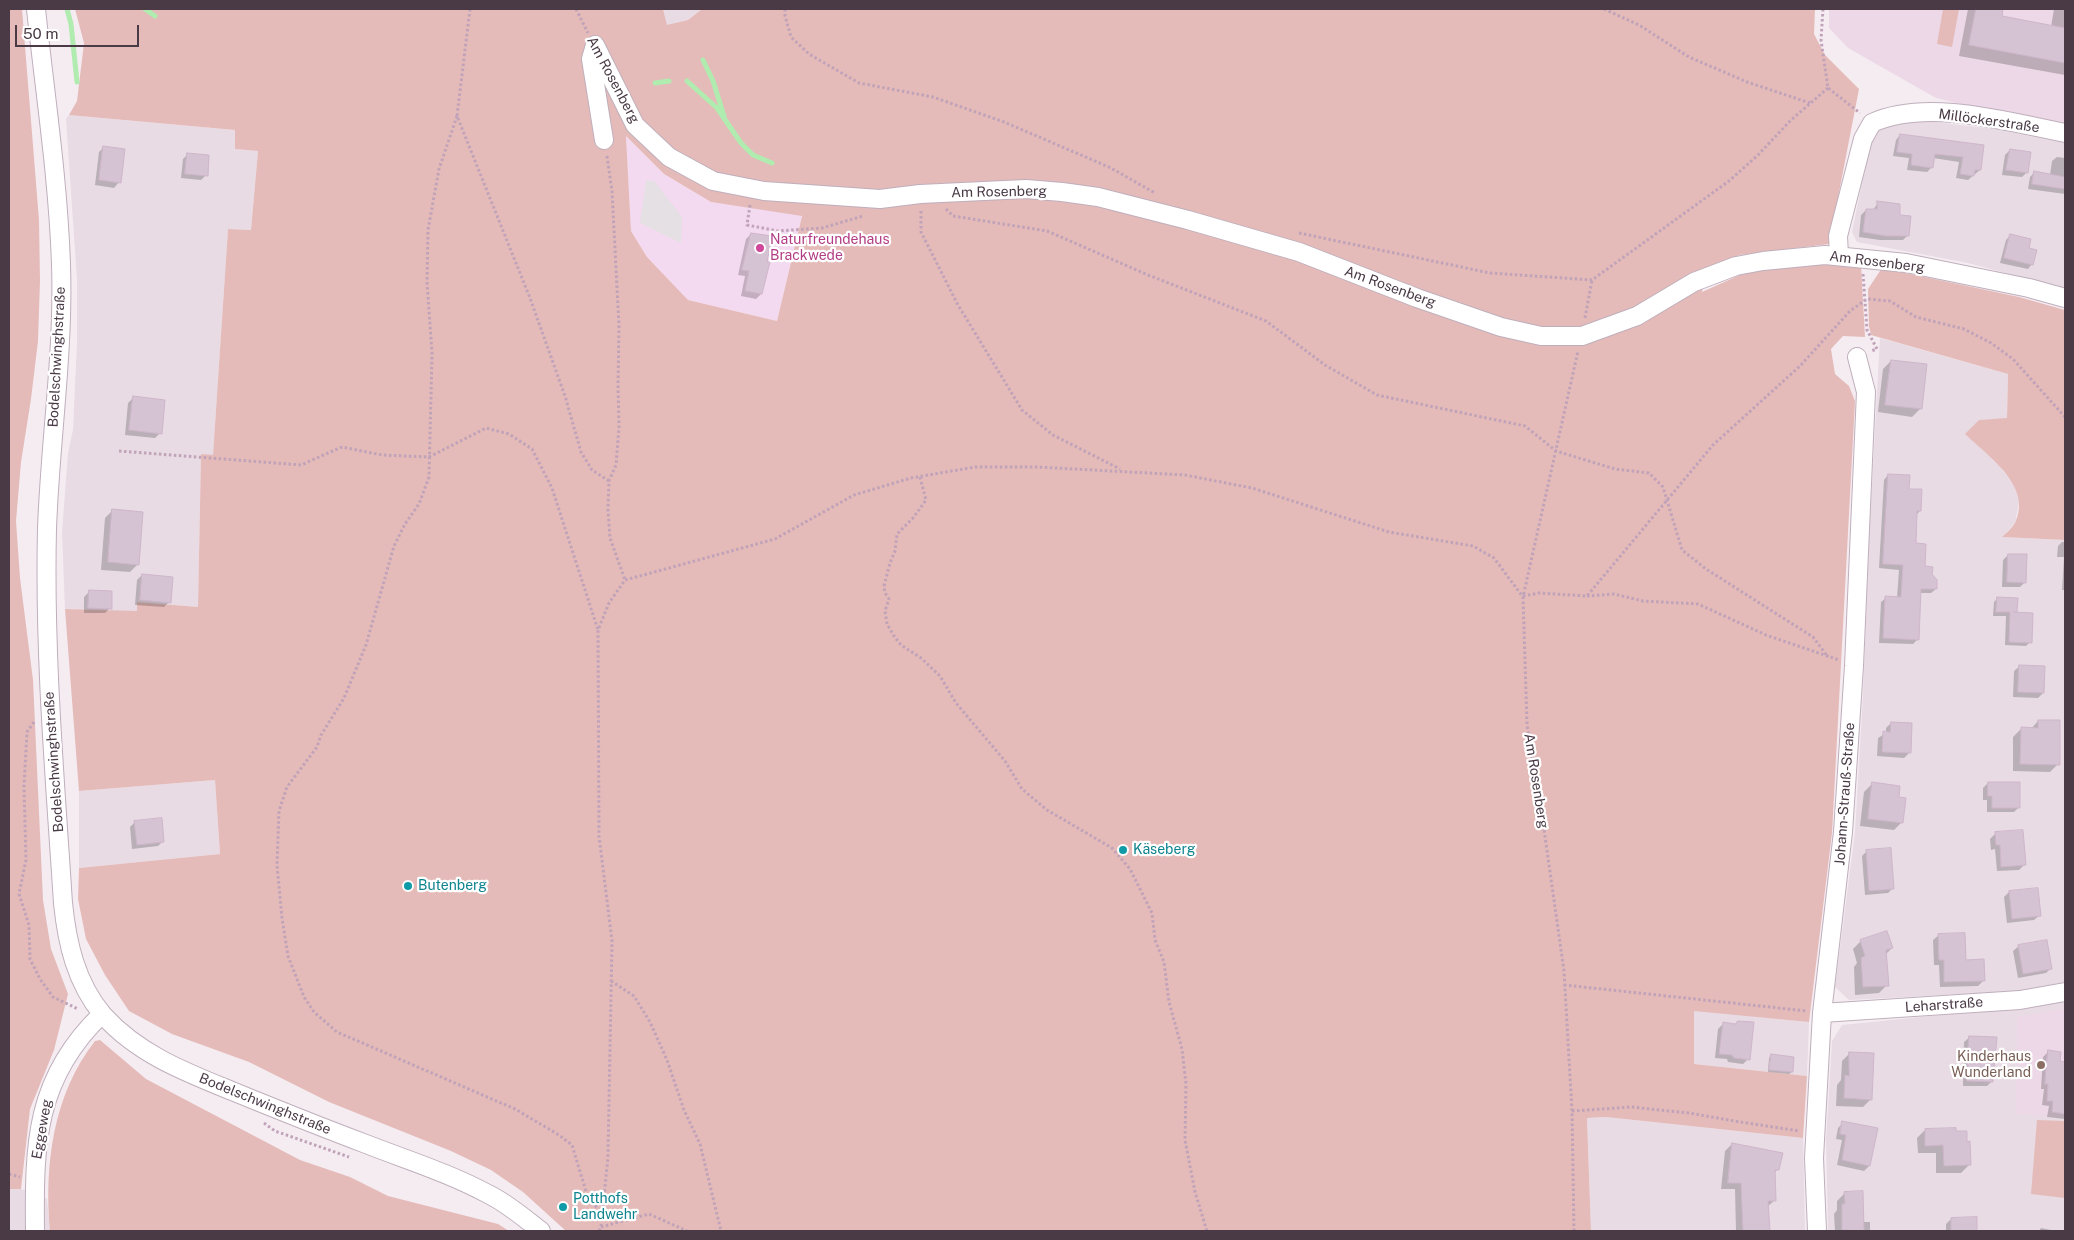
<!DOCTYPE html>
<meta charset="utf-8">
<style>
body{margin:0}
#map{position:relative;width:2074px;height:1240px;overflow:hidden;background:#f5ecf2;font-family:"Public Sans",sans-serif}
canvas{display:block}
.frame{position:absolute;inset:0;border:10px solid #493a46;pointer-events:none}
.scale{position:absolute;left:15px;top:25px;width:124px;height:22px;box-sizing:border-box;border:2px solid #493a46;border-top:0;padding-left:6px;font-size:15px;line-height:18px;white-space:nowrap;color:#493a46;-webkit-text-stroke:4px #fff;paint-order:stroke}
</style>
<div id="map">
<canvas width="2074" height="1240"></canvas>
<div class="frame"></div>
<div class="scale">50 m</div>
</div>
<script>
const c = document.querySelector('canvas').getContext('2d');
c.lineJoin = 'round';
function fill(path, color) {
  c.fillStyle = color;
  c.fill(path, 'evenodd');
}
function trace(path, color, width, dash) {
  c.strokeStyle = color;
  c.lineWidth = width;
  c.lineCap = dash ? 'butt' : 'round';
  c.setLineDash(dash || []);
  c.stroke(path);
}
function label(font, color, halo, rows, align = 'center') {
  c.font = font + ' "Public Sans",sans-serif';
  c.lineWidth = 4.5;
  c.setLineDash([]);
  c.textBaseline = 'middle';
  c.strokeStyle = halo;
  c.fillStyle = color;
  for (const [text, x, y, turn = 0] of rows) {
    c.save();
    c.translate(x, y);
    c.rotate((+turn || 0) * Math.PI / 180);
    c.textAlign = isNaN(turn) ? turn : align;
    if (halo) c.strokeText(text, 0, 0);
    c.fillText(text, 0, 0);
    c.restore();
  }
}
fill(new Path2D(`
 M663,9H702L688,20L667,26Z
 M69,115L235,130V149L258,151L251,230L228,229L213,455H201L198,607L138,602L137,612L65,609L62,532L68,453L73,430L77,343V280L66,119Z
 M1917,120L1995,129L2065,143V289L1968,263L1857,242L1852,232L1873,129Z
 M1880,338L2008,374L2007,419L1979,420L2003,471L2014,483L2019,502L2015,523L2002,537L2065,540V982L2019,991L1849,1000L1835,987L1855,832L1863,695L1869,539Z
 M215,780L220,854L79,868V791Z
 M2065,999V1231H1828L1826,1140L1832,1041L1842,1025L2019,1007Z
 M1694,1010L1809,1022L1807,1076L1694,1064Z
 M1606,1117L1803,1138L1805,1231H1591L1587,1118Z
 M9,1189H21L47,1199L50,1231H9Z`), '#e8dbe4');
fill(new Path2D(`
 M626,136L664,174L711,202L802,215L777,321L688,300L647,257L631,231Z`), '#f4daf0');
fill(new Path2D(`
 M1829,9H2065V126L2000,114L1936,98L1848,48L1829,28Z
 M2065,1008V1118L2016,1114L2017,1017Z`), '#ecd8e6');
fill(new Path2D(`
 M9,9H22L39,220L40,281L38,341L31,399L21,462L16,521L20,578L33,680L43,900L51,949L68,994L54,1050L30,1109L21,1189H9Z
 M75,9H663L667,25L688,20L702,9H1815L1814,34L1825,55L1859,89L1829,244L1739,255L1706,270L1702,292L1742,274L1787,266L1825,264L1861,265L1865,337L1843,336L1831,349L1835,374L1849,386L1855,401L1832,833L1809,1022L1694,1011V1064L1807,1076L1803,1138L1606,1117L1587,1118L1591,1231H566L523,1192L491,1170L451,1151L329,1102L249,1062L172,1034L129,1011L105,975L86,939L78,899L79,868L220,854L215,780L79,791L65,609L137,611V602L198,607L201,454L213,455L228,229L251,230L258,151L235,149V130L69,115L77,101L84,43ZM626,136L664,174L711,202L802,216L777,321L688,300L647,257L631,231Z
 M1943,9H1959L1952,47L1937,44Z
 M1882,268L2019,297L2065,310V540L2002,537C2006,533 2012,528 2015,523C2033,486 1988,456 1965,434L1979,420L2007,418L2008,374L1871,335L1869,327L1868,289Z
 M100,1040L146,1079L300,1160L350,1177L388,1196L498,1224L509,1231H50C44,1166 53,1094 95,1041Z
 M2037,1120L2065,1121V1198L2031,1194Z`), '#e4bbb9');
fill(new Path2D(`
 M646,180L654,181L682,217L681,243L640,223Z`), '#e4e0e3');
fill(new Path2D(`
 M1968,9H2002L2001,17L2051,27L2054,9H2065V75L1959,56Z
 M1900,135L1983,146L1980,170L1968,180L1956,178L1959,162L1933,158L1931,168L1927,172L1907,170L1909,158L1893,156L1896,140Z
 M104,147L119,182L114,188L95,185L99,152Z
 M2010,150L2027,172L2022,177L2002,175L2005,155Z
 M188,154L206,175L201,180L181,178L183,159Z
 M2057,157L2065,158V194L2028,189L2030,177L2034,173L2050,175L2052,161Z
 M1878,203L1898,216L1908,235L1903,240H1880L1859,237L1861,215L1866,210H1873Z
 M751,234L761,294L756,299L741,296L745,276L738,275L746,239Z
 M2010,236L2027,249L2032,264L2028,269L2000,263L2006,240Z
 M1891,361L1926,365L1920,409L1912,417L1878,412L1883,369Z
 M133,398L160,433L155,438L125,435L128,403Z
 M1888,475L1908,490L1920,511L1916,515L1914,545L1924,567L1931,575L1936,589L1931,593H1920L1918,639L1913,644L1879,643L1881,602L1886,598H1897L1899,570L1879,568L1884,480Z
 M113,510L138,564L130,572L101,570L105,518Z
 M2062,542H2065V590H2062L2064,557H2057L2058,546Z
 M2008,555L2025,582L2020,587H2002L2003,560Z
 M142,575L169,602L164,607L135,605L137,580Z
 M89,592L110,608L105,613H84V597Z
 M1998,598L2016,612L2014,613L2030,642L2026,646L2005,645L2006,616H1993L1994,602Z
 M2020,666L2043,693L2038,698L2013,697L2014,671Z
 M2038,721L2058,764L2050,772L2013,771V737L2021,729H2031Z
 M1891,723L1909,753L1904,758L1877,756L1878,738L1886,733V728Z
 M1988,783L2019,807L2014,812H1987V800H1983V788Z
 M1872,784L1902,822L1894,830L1860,826L1864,792Z
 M135,822L163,841L158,846L132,849L130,827Z
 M1995,834L2024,865L2019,870L1997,871L1995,849L1991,850L1990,839Z
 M1867,851L1893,888L1888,893L1865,895L1862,856Z
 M2009,892L2040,915L2034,920L2007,923L2004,897Z
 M1939,935L1983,981L1978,986L1940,987L1939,965H1934L1933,940Z
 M1861,941L1892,948L1886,954L1887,985L1879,993L1855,995L1854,967L1857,963L1853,949Z
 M2019,946L2051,968L2046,973L2018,978L2013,951Z
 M1723,1024L1748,1059L1743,1064L1728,1062L1727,1059L1715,1058L1718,1029Z
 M1970,1037L1992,1081L1987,1086H1963L1964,1042Z
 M2048,1052L2059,1062L2065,1063V1119L2047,1117L2049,1106L2042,1105L2044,1089H2041L2043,1057Z
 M1850,1053L1871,1099L1863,1107L1836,1106L1837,1085L1841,1080L1842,1061Z
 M1771,1056L1792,1072L1789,1074L1768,1072L1769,1058Z
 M1843,1123L1869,1166L1864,1171L1837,1165L1842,1140L1836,1139L1838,1128Z
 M1925,1130L1969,1165L1961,1173H1936V1153H1918L1917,1138Z
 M1732,1144L1778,1169L1774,1173L1775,1200L1767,1207L1769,1231H1736L1735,1189H1721L1725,1151Z
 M1845,1193L1863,1222H1870V1231H1835L1834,1214L1837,1210V1201Z
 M1975,1218L1976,1231H1946V1224L1951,1219Z
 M2041,1228L2056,1231H2039Z`), '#0003');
trace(new Path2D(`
 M67,9L71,24L77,82
 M145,9L155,16
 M703,60L713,81L724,116
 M687,81L717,108L741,143L753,155L772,163
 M655,83L669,81`), '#b0ebaf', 5);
const building = new Path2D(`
 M1976,9H2003L2002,16L2065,28V63L1969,45Z
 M1900,134L1984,145L1981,170H1975L1974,176L1960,174L1963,157L1935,154L1933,168L1911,165L1912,154L1897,152Z
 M103,146L125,149L121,183L99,180Z
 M2010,149L2031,152L2028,173L2006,170Z
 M187,153L209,155L208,176L185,174Z
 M2034,171L2065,177V189L2032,184Z
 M1877,201L1900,204V215L1911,216L1909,236H1886L1863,232L1866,209H1877Z
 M751,233L772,236L767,262H770L762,294L745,291L749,271L742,270Z
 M2010,234L2031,239L2029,248L2037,250L2033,265L2004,258Z
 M1891,360L1927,364L1922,409L1885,405Z
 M133,396L165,400L162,434L129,430Z
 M1888,474L1910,475L1909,489H1922L1921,511H1917L1916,543L1926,544L1925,566L1933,567L1932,574L1937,580V589H1921L1919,640L1883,638L1885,596L1901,597L1903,565L1883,564Z
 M112,509L143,512L139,565L108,562Z
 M2008,554H2027L2026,583L2007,582Z
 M142,574L173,577L171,603L140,600Z
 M89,590L112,591V609L88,608Z
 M1997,597L2018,598L2017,612H2013L2033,613L2032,643L2009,642L2010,612H1996Z
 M2019,665L2045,666L2044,693L2018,692Z
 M2038,720H2060V765L2020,764L2021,727L2038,728Z
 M1891,722L1912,723L1911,753L1882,752L1883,731L1890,732Z
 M1872,782L1900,786L1899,797L1906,798L1903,823L1868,819Z
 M1988,782H2020V808H1992V796H1988Z
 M162,818L164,842L137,845L134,821Z
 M2023,830L2026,865L2001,867L2000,845H1996L1995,832Z
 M1891,848L1894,889L1869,891L1866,850Z
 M2038,888L2041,916L2012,919L2009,891Z
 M1887,931L1893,948L1886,950L1889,986L1863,987L1861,958L1865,956L1860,940Z
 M1965,933L1966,960L1984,959L1985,981L1944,982V960H1939L1938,934Z
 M2047,940L2052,969L2023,974L2018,945Z
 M1738,1021L1754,1022L1750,1060L1734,1058L1732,1055L1719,1054L1723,1022L1735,1024Z
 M1969,1036L1997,1037L1993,1082L1967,1081Z
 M2048,1050L2061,1052L2060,1061L2065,1062V1114L2052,1112L2053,1101H2047L2048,1084H2045Z
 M1849,1052L1874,1053L1872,1100L1844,1098L1845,1075L1849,1076Z
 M1771,1054L1794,1057L1793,1072L1769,1070Z
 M1842,1121L1878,1128L1870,1166L1842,1160L1846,1135L1840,1134Z
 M1956,1128V1131H1967V1142L1970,1141L1971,1165L1944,1166L1943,1145L1925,1146V1129Z
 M1732,1143L1783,1153L1779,1170H1775L1776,1201H1768L1770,1231H1743L1741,1183H1728Z
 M1863,1191L1864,1231L1842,1230V1204H1845L1844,1192Z
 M1977,1217V1231H1951V1218Z`);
fill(building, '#d5c2d2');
trace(building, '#cfb6cb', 1);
const minor = new Path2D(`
 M36,9C45,94 58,178 61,264C64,353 50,441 47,529C44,654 55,779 63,903C67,943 76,983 103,1015C138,1054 185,1072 232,1091C276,1109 321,1127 366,1144C407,1160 449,1173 488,1194C507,1203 524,1218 541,1231
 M595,45L635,125L669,157L713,181L764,191L880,199L920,194L1026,189L1062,192L1098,197L1188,220L1299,252L1417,298L1501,327L1541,336H1582L1637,316L1694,282L1736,266L1763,261L1825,255L1906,263L2029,288L2065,298
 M595,45L591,59L604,140
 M1839,255L1838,236L1863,139L1872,123C1927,98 2009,122 2065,133
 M1822,1013L2020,1000L2065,992
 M35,1231C34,1144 35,1078 102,1014
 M1817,1231L1814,1158L1822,1013L1843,832L1854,666L1866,392L1857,357`);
trace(minor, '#bfafbc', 20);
trace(new Path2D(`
 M470,9L457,116L530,298L565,396L581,452L592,470L609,481
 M576,9L588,33
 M785,9V16L791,37L809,54L859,83L933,97L1004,122L1109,167L1155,193
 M1604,9L1639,25L1689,57L1747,82L1810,103
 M1823,9L1821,40L1828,88L1860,113
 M457,116L439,169L428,230L427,282L432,353L429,477L419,504L405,524L394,546L366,645L344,698L321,735L317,747L287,787L279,811L277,865L282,918L288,956L304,997L314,1012L337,1032L515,1109L559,1135L572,1145L588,1198L601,1212
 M607,156L612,191L619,326L618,385L619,427L616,465L609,481L608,509L610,538L625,580
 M750,205L747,225L778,231L822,228L863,216
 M946,209L953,216L1047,231L1148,275L1266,321L1325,365L1377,395L1525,426L1556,451L1615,469L1649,473L1663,487L1682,550L1706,569L1813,637L1828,657
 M921,211V232L958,305L1022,410L1053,435L1120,469
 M1299,233L1490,273L1592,280L1729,181L1758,155L1791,120L1828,88
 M1863,274L1867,330L1877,349L1871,351
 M1585,318L1592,280
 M119,451L301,465L342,447L382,455L429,457L486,428L509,434L532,449L552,488L598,630
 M920,477L926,500L913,518L897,534L895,551L890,563L884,586L885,593L889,599L885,611L887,624L894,636L901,645L921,658L940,676L956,703L1005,761L1022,789L1047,810L1112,848L1130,869L1152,913L1155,940L1164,962L1169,1002L1182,1049L1186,1084L1185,1140L1195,1192L1207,1231
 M1523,596L1539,593L1587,596L1713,445L1800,366L1850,311L1867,299L1890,301L1916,317L1964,329L1991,343L2013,359L2065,417
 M1587,596L1614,594L1643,601L1698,604L1766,635L1839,660
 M34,722L27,732L24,786L26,860L19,894L29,925L30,959L40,979L53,997L78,1009
 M611,981L634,996L650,1022L667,1060L684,1110L700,1144L721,1231
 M1564,985L1807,1011
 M1572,1111L1631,1107L1689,1113L1740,1122L1800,1131
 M264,1123L275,1131L349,1157
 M9,1174L20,1177
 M601,1227L649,1214L687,1231
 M599,1231L601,1227L608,1157L612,941L599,836L598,630L609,603L625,580L775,539L854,495L911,478L975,467H1037L1185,475L1252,488L1389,532L1473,546L1494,558L1523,597
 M1574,1231L1572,1111L1564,971L1541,808L1527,725L1523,597L1578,351`), '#c0a2b9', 3, [2.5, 2.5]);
trace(minor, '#fff', 18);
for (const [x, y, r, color] of [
 [760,248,5,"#d1479c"],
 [1123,850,5,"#0f9aa8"],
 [408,886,5,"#0f9aa8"],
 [2041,1065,5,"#8d6e63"],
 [563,1207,5,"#0f9aa8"]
]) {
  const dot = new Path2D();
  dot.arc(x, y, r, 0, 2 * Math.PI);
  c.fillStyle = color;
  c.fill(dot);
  trace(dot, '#fff', 2);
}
label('14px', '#493a46', '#fff', [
 ["Am Rosenberg",613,80,62],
 ["Millöckerstraße",1989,121,8],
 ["Am Rosenberg",999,192,-1],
 ["Am Rosenberg",1877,262,7],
 ["Am Rosenberg",1390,287,20],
 ["Bodelschwinghstraße",57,357,-87],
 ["Bodelschwinghstraße",54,762,-94],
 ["Am Rosenberg",1536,781,81],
 ["Johann-Strauß-Straße",1845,794,-86],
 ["Leharstraße",1944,1005,-4],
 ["Bodelschwinghstraße",265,1104,22],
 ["Eggeweg",42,1129,-80]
]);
label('14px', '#b23c85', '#fff', [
 ["Naturfreundehaus",770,240],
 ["Brackwede",770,256]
], 'left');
label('14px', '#0d838f', '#fff', [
 ["Käseberg",1133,850],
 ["Butenberg",418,886],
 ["Potthofs",573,1199],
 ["Landwehr",573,1215]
], 'left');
label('14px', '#785e54', '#fff', [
 ["Kinderhaus",2031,1057],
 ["Wunderland",2031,1073]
], 'right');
</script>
